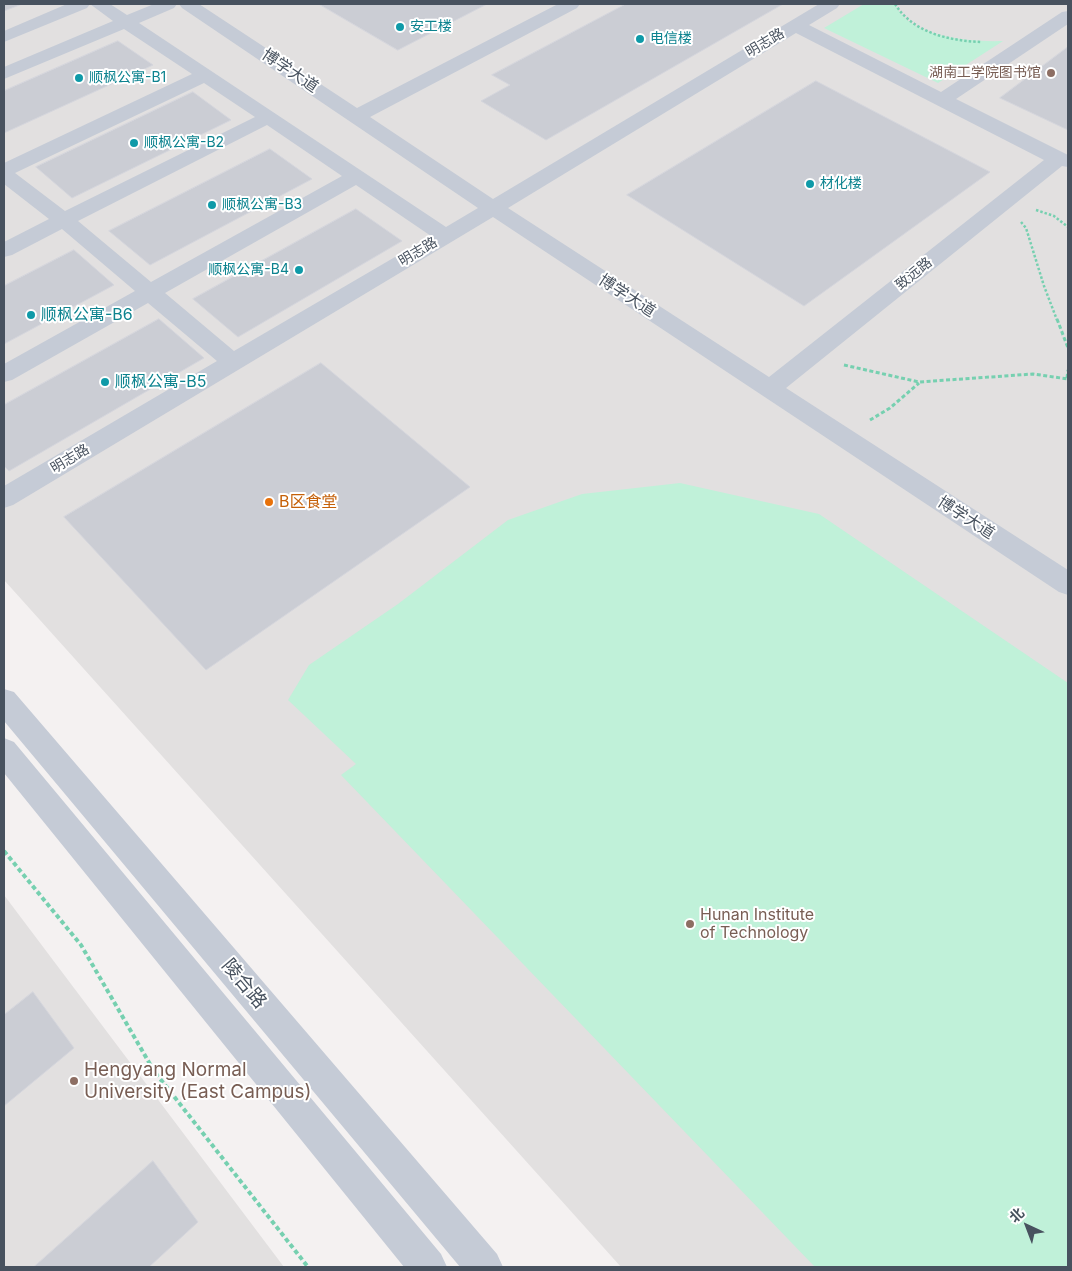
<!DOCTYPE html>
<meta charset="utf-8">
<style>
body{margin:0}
#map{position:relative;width:1072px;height:1271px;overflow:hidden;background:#f4f1f1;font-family:Inter,"Noto Sans SC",sans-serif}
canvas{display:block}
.frame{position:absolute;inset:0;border:5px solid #48525f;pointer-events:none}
.north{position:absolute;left:1002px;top:1201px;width:50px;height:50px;-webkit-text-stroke:4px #fff;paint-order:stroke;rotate:317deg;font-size:14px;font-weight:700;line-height:20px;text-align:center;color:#48525f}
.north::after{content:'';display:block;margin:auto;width:18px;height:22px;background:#48525f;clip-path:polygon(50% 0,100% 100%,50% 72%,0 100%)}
</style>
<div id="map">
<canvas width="1072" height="1271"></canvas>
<div class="frame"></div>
<div class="north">北</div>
</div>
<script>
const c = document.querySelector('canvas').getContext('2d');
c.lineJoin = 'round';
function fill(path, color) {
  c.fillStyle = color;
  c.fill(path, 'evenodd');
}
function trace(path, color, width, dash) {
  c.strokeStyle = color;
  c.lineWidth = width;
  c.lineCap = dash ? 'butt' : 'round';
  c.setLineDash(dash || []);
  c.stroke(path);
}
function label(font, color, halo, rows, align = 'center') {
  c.font = font + ' Inter,"Noto Sans SC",sans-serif';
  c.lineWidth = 4;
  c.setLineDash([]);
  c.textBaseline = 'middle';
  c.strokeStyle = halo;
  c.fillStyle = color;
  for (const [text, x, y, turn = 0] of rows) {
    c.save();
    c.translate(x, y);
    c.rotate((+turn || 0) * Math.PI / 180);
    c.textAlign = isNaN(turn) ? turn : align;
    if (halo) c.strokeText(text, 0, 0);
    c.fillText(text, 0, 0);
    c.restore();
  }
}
fill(new Path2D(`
 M4,4H1068V1267H621L4,580Z
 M4,895L284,1267H4Z`), '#e2e0e0');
fill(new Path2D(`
 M864,4H895C908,38 972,42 1003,41L938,83L824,28Z
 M680,483L819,514L1068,683V1267H815L341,775L356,764L288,700L309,665L398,604L508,520L582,494Z`), '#c0f1d9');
const building = new Path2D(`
 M4,4H22L4,11Z
 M319,4H487L398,50Z
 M626,4H783L546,140L481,101L510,85L492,75Z
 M118,41L153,65L4,133V91Z
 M1068,47V130L1000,98Z
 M816,81L990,172L804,306L627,195Z
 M193,92L231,120L72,198L36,167Z
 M270,149L312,179L150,265L109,231Z
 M356,209L402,241L238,337L193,299Z
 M74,250L114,285L4,344V286Z
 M159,319L204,358L9,471L4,466V405Z
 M321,363L470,487L206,670L64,517Z
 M33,992L74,1048L4,1106V1015Z
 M153,1161L198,1222L149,1267H34Z`);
fill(building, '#cbcdd4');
trace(building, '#d5d6dd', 1);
trace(new Path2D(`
 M895,4C913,33 950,41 982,42
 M1036,210L1054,216L1068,227
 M1021,222L1026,228L1044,286L1057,320`), '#76d0b0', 2.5, [2.5, 2]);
trace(new Path2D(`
 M1057,319L1068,348
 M844,365L919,382L1033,374L1068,379
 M1067,378L1068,370
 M870,420L890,408L919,383`), '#76d0b0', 3, [4, 2.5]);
trace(new Path2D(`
 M4,851L81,945L154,1071L308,1267`), '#76d0b0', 4, [4.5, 3]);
fill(new Path2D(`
 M67,4H90L87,8L4,42V31Z
 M90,4H110L127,15L154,4H177L174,8L139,23L446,227L478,208L182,8L179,4H199L357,108L558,4H580L577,8L370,117L493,199L819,4H840L837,8L809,25L941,92L1062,12L1068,11V24L956,99L1068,155V167L1062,166L786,388L1068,570V595L1059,592L493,217L13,505L4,508V486L217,361L148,303L12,380L4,382V364L135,291L62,229L12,255L4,257V242L49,219L4,184V163L192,74L124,29L4,79V67L113,21ZM796,33L1044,160L769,377L508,208ZM204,83L255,117L65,211L15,173ZM267,125L342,176L151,282L78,221ZM356,185L431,236L234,351L165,293Z
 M4,689L14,692L497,1254L503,1267H460L4,721Z
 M4,738L14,742L441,1254L447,1267H404L4,773Z`), '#c5cbd6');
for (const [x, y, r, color] of [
 [400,27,5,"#0f9aa8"],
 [640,39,5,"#0f9aa8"],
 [1051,73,5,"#8d6e63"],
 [79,78,5,"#0f9aa8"],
 [134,143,5,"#0f9aa8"],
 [810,184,5,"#0f9aa8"],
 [212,205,5,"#0f9aa8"],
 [299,270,5,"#0f9aa8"],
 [31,315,5,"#0f9aa8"],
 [105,382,5,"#0f9aa8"],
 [269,502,5,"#e8710a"],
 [690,924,5,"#8d6e63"],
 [74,1081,5,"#8d6e63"]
]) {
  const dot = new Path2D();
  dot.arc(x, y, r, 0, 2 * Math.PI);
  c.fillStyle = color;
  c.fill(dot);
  trace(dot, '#fff', 2);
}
label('14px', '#0d838f', '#fff', [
 ["安工楼",410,27],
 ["电信楼",650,39],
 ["顺枫公寓-B1",89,78],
 ["顺枫公寓-B2",144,143],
 ["材化楼",820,184],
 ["顺枫公寓-B3",222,205],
 ["顺枫公寓-B4",289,270,"right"]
], 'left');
label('14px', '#48525f', '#fff', [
 ["明志路",765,43,-31],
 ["明志路",418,252,-31],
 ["致远路",914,274,-39],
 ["明志路",70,459,-31]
]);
label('14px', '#785e54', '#fff', [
 ["湖南工学院图书馆",1041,73]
], 'right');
label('16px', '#48525f', '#fff', [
 ["博学大道",290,71,34],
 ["博学大道",627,296,33],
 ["博学大道",966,518,33]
]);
label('16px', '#0d838f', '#fff', [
 ["顺枫公寓-B6",41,315],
 ["顺枫公寓-B5",115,382]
], 'left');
label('16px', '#c56008', '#fff', [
 ["B区食堂",279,502]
], 'left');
label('16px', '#785e54', '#fff', [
 ["Hunan Institute",700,915],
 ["of Technology",700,933]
], 'left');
label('19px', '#48525f', '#fff', [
 ["陵合路",244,984,50]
]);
label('19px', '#785e54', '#fff', [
 ["Hengyang Normal",84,1070],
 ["University (East Campus)",84,1092]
], 'left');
</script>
